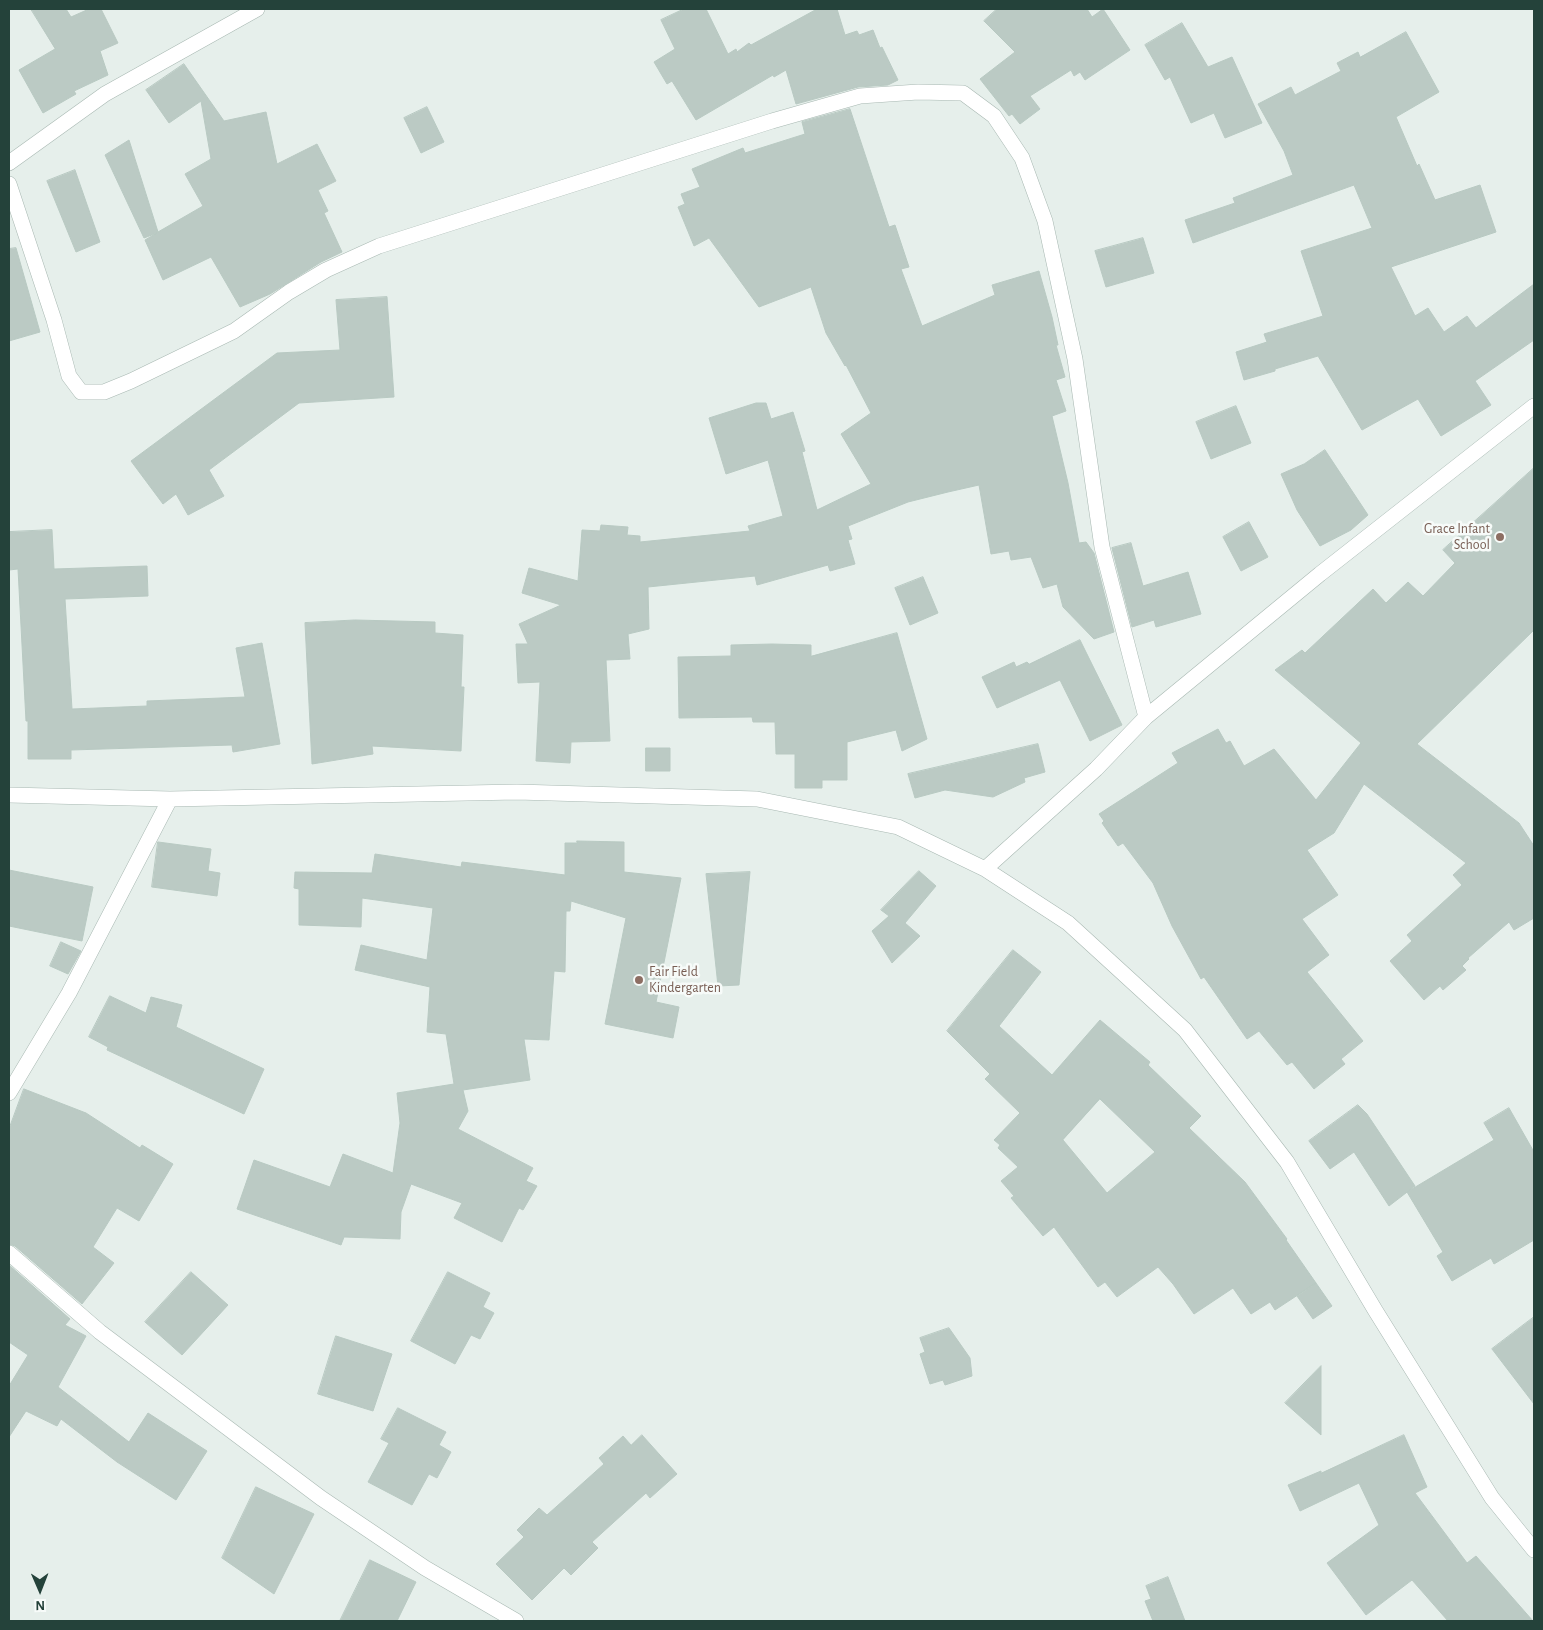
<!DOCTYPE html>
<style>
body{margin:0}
#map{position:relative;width:1543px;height:1630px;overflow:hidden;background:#e6efeb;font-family:"Alegreya Sans",sans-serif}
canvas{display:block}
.frame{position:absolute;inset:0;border:10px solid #24423a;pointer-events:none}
.north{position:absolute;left:15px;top:1565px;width:50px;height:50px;-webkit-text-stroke:4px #f7fbf9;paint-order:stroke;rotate:179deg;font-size:14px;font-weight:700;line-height:20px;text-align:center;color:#24423a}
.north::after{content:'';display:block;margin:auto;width:18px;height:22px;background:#24423a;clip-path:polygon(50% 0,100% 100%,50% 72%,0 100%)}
</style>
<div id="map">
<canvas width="1543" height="1630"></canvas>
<div class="frame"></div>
<div class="north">N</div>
</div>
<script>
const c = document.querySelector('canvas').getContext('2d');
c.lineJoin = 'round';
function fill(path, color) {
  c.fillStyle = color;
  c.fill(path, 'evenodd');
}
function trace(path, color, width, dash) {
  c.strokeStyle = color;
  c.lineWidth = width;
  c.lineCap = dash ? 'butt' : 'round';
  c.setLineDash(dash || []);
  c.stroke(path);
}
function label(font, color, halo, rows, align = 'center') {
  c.font = font + ' "Alegreya Sans",sans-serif';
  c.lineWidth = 5;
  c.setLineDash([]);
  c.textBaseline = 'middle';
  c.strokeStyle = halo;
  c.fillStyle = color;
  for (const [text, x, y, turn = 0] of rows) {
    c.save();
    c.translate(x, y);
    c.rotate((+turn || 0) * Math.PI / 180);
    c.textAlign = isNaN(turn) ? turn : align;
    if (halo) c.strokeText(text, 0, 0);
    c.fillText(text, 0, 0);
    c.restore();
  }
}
const building = new Path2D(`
 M31,9H66L71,17L89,9H101L118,43L100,51L108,75L74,91L76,94L43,113L19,70L55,49Z
 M684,9H706L728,54L736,49L737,52L749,43L751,45L817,9H837L845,35L857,31L859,35L873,30L880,48L882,47L898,80L888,85L858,87L796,104L786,70L774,77L773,75L696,120L672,81L667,84L654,62L675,49L661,20Z
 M997,9H1087L1092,17L1103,9L1130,50L1085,80L1080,72L1074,76L1071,70L1030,96L1040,109L1020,124L1012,114L1009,116L980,79L1015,52L984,21Z
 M1182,23L1208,67L1232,57L1262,123L1225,138L1214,113L1191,123L1170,77L1165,80L1145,45Z
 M1406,32L1439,92L1396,117L1417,166L1419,164L1435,200L1480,185L1496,232L1391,267L1415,316L1428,308L1444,332L1467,316L1476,328L1534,284V340L1475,381L1491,405L1441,436L1418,399L1362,430L1318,356L1275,369V371L1244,380L1236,352L1267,342L1264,334L1323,316L1301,251L1372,228L1354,185L1193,243L1185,220L1235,203L1233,198L1293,175L1284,151L1258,104L1291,87L1295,95L1341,71L1337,63L1358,52L1360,57Z
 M184,64L224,121L266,112L277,164L317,144L336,181L318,190L328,211L324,213L342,252L321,262L270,294L240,307L211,257L163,280L145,240L157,233L144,238L105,155L129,140L158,232L203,206L185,174L211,159L201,101L169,123L146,90Z
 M427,107L444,142L421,153L404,118Z
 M850,109L889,227L895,225L909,267L901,269L922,326L995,295L992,285L1039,271L1052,317L1058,345H1056L1065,377L1056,380L1066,411L1052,416L1068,483L1079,543L1086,542L1094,553L1114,632L1094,639L1063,607L1057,584L1043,588L1031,557L1011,560L1009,551L991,554L979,485L948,492L908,502L848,526L852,539L848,540L855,564L830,571L828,565L757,585L755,576L648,587L649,629L628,634L630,659L606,660L610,741L571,742L570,763L536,761L540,682L518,683L516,644H528L519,624L561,605L522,593L529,568L578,581L582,530L600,531L601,525L628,527L627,535L640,536V542L750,531L748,526L783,516L768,460L726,474L709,418L756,403H766L771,419L793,412L805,451L802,452L817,510L871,484L841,434L871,413L846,365L845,366L826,333L811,287L759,307L709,238L694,246L678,207L685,204L681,194L700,187L692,169L743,148L745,153L805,134L802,122Z
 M75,170L100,242L76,252L47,181Z
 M1143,238L1154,273L1106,287L1095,251Z
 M16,248L40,332L9,341V249Z
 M387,297L394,397L299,403L209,470L224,496L188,515L176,494L163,504L131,461L277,353L340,350L336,300Z
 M1236,406L1251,443L1211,459L1196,422Z
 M1325,450L1368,515L1351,530L1320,546L1297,510L1281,474L1304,464Z
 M1534,468V630L1417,744L1519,823L1534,846V918L1514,930L1509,922L1468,958L1469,959L1462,966L1466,970L1443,990L1440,986L1424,1000L1390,961L1412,941L1407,935L1462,885L1453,875L1466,863L1364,784L1334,833L1307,850L1338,895L1302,919L1329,955L1307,972L1363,1041L1341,1059L1345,1064L1314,1089L1292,1062L1287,1065L1259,1031L1247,1039L1204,977L1201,979L1172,926L1153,883L1123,843L1118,846L1102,823L1104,821L1099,814L1178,763L1172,753L1218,729L1226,743L1230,741L1244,766L1274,749L1316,800L1361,743L1275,670L1302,650L1305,653L1373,589L1386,603L1408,582L1423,596L1455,563L1443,550Z
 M1249,522L1268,557L1241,571L1223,537Z
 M52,530L54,569L147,566L148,596L65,599L72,709L147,706V701L245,697L236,648L262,643L280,744L233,752L232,745L71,750V759H28V721H26L18,569L9,570V532Z
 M1131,543L1143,586L1188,572L1201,614L1156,627L1154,620L1132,627L1112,548Z
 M923,577L938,613L910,625L895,588Z
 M355,620L435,622V633L463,635L461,687H464L461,751L372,746L373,754L312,764L305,623Z
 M897,633L927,739L902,751L896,730L847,742V780H822V788H795V754H776L775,722H753L752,717L679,718L678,657L731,656V645L772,644L811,645V656Z
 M1080,640L1122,725L1090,741L1060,680L997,708L982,677L1014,662L1016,667L1027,662L1029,664Z
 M1038,744L1045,772L1024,778L1025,782L993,797L945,790L915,798L908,774Z
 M646,748H670V771H646Z
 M577,841L624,842V872L681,878L656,1002L679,1007L673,1038L605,1024L626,918L571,901L570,911H566L565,972L554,971L549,1040L524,1039L530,1080L463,1090L468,1111L458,1129L533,1168L526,1181L537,1186L523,1210L519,1208L502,1242L454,1218L462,1203L411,1184L401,1212L400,1239L344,1237L341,1245L237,1209L254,1160L330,1187L343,1154L393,1173L400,1123L397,1093L454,1084L446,1034L427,1032L430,987L355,970L361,945L427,960L433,908L362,898L361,927L299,925V889L294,888L295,872L372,873L375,854L461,867L462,862L565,875V843H577Z
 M158,842L211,849L208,871L220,873L217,896L152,887Z
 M9,870L93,887L82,941L9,926Z
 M919,871L936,886L905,923L920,936L892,963L872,931L889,916L881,910Z
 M750,872L739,985L718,986L706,874Z
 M61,942L81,951L68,974L50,966Z
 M1013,950L1041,972L999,1026L1052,1075L1100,1020L1150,1062L1148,1065L1201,1116L1189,1128L1245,1182L1287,1239L1286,1240L1316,1283L1275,1310L1270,1302L1251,1314L1233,1288L1194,1314L1173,1284L1158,1267L1117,1297L1105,1282L1098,1287L1054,1227L1043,1236L1011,1198L1014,1196L1001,1181L1018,1167L998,1148L1000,1145L994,1140L1020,1113L985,1079L990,1074L947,1031ZM1100,1099L1155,1152L1107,1193L1063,1140Z
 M110,996L146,1013L151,997L182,1005L176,1027L264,1069L244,1114L107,1050L108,1047L89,1037Z
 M24,1089L86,1113L140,1148L142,1145L173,1164L139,1221L117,1208L93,1247L114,1263L82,1304L15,1246L9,1244V1129Z
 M1358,1105L1367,1114L1415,1186L1389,1206L1354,1152L1330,1169L1309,1141Z
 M1509,1108L1534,1152V1240L1494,1264L1491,1258L1452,1281L1437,1256L1443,1252L1407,1192L1494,1140L1484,1123Z
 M9,1265L70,1319L65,1325L86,1336L58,1387L129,1442L148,1413L207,1451L176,1500L117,1462L61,1419L57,1426L26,1411L9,1437V1386L28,1355L9,1342Z
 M191,1272L228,1305L182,1355L145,1322Z
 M448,1272L490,1293L483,1307L494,1313L480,1339L471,1335L455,1364L411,1341Z
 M1316,1283L1332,1306L1313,1319L1297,1296Z
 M1534,1317V1404L1492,1349Z
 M949,1328L970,1358L972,1376L945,1385L943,1380L930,1384L920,1354L925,1352L920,1338Z
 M336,1336L392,1354L373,1411L318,1394Z
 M1321,1366V1435L1285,1403Z
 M398,1408L446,1432L439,1445L451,1452L437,1478L429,1474L412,1505L368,1482L389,1443L381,1439Z
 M642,1435L677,1474L650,1498L646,1493L592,1542L598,1548L571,1575L564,1568L532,1600L496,1564L524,1537L517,1530L539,1508L547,1515L604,1464L599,1458L623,1436L631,1445Z
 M1404,1435L1427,1487L1415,1493L1467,1563L1476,1556L1533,1621H1448L1412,1580L1366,1615L1327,1563L1379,1525L1359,1483L1300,1511L1288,1485L1321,1471V1473Z
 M256,1487L314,1514L274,1594L222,1558Z
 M370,1560L416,1582L397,1621H340Z
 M1168,1577L1185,1621H1153L1145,1601L1151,1599L1146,1586Z`);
fill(building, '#bbcac4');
trace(building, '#b8c9c2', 1);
const minor = new Path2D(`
 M9,163L105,94L257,9
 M9,184L54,320L69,376L81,392H104L131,381L234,331L289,292L326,270L379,246L772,121L860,96L918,92L963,93L994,116L1022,158L1045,221L1075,359L1102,547L1146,717
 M9,795L170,799L517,792L757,799L898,827L985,869L1068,923L1185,1030L1287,1162L1375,1310L1492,1498L1534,1550
 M985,869L1096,769L1146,717L1320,574L1534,406
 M9,1093L69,993L170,799
 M9,1253L100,1332L321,1498L425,1568L516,1621`);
trace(minor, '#a8b8b2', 16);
trace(minor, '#fff', 15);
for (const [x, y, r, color] of [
 [1500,537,5,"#8d6e63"],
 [639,980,5,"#8d6e63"]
]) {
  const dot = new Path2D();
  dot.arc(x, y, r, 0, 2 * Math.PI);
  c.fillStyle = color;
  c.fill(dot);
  trace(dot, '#f7fbf9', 2);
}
label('14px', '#785e54', '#f7fbf9', [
 ["Grace Infant",1490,529],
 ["School",1490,545],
 ["Fair Field",649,972,"left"],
 ["Kindergarten",649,988,"left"]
], 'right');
</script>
